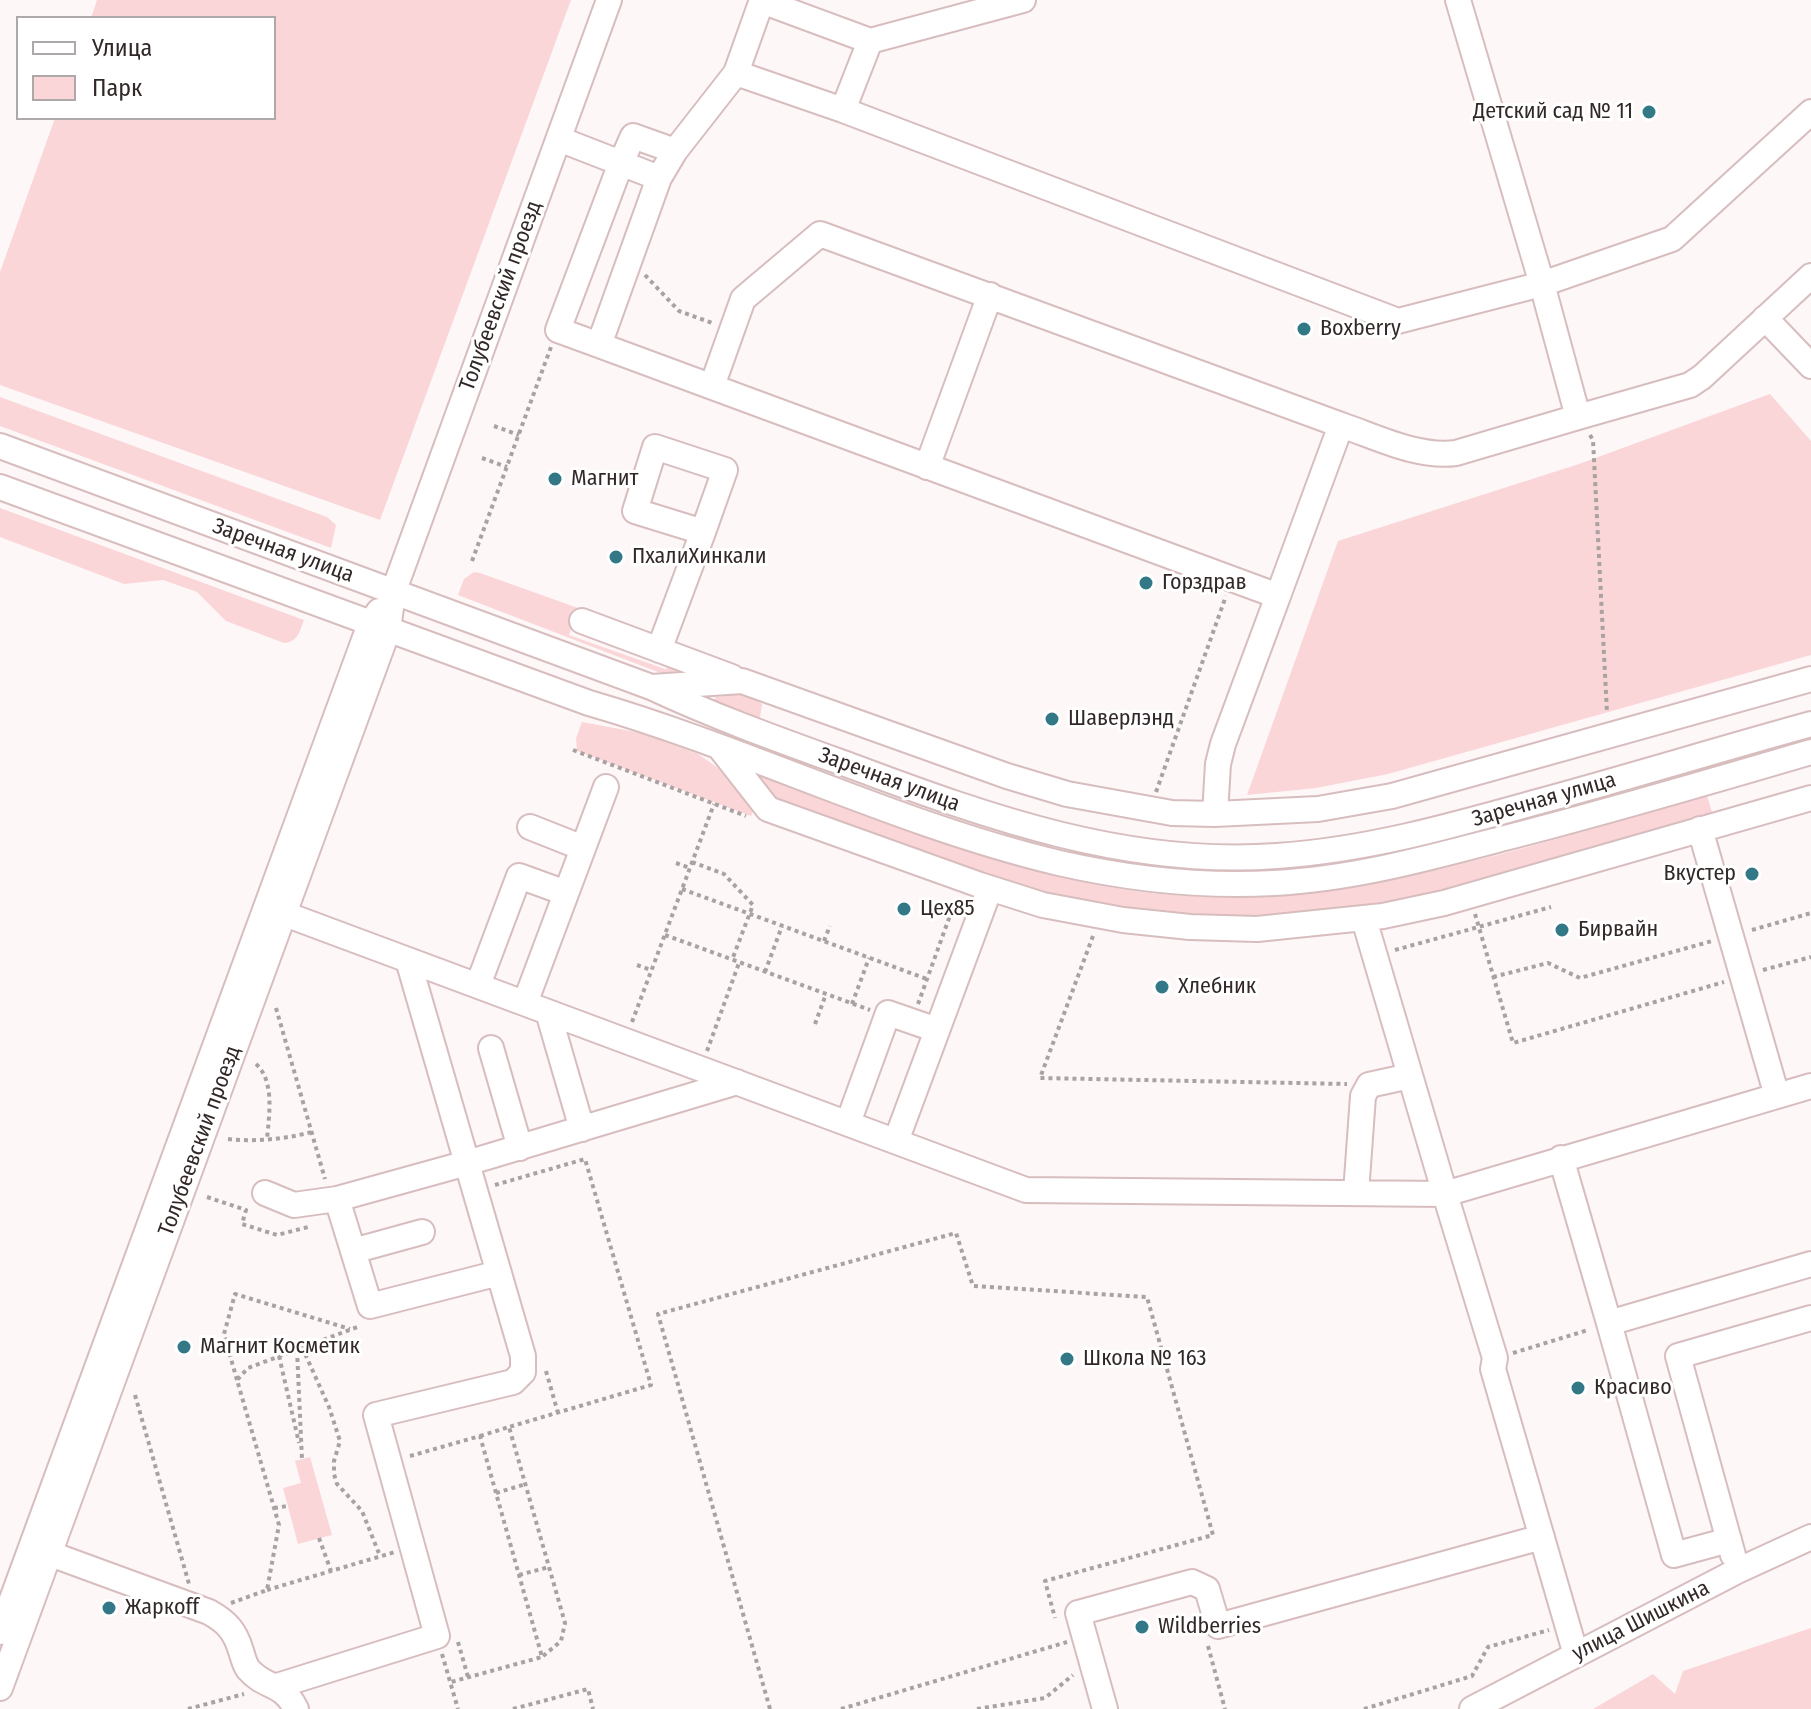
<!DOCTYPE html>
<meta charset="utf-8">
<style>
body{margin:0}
#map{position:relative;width:1811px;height:1709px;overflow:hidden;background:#fdf7f8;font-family:"Fira Sans Condensed",sans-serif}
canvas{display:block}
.legend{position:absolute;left:16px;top:16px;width:260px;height:104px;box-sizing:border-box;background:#fff;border:2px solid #ada9a9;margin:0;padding:10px 14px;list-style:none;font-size:24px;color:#322828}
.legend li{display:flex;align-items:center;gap:16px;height:40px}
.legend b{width:40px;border:2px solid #ada9a9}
</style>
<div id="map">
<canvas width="1811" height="1709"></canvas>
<ul class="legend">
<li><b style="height:10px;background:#fff"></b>Улица</li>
<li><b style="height:22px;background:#fbd6d8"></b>Парк</li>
</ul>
</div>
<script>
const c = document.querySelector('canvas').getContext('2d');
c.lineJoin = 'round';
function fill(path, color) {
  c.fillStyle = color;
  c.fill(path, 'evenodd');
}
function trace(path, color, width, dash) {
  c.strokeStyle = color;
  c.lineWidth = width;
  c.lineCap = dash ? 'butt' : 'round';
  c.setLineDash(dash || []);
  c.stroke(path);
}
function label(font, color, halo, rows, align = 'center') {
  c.font = font + ' "Fira Sans Condensed",sans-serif';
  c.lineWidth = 6;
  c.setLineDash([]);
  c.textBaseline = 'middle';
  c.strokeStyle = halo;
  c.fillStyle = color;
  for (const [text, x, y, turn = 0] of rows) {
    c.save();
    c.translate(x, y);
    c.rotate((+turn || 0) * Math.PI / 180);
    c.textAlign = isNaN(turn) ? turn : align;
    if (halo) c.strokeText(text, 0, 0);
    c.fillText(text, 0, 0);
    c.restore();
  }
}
fill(new Path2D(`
 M97,0H571L380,520L0,385V272L55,118H274V18H91Z
 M1770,394L1811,441V655L1388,774L1316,788L1247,795L1338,541L1579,464Z
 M0,397L327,517L336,525L331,548L0,426Z
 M0,508L304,620C300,631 298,642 284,643L226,621L197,592L163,580L124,584L0,537Z
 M474,572L480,573L578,608L569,635L665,669L674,665L697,671L678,677L663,674L458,595L464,579Z
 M740,694L751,696L762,704L760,718L714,700L716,697Z
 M582,722L641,733L698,754L718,768L753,811L751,816L577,751L576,738Z
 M759,773C874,815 989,866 1110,887C1314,924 1513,849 1707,796L1713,815L1441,892L1381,906L1275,918L1165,916L1051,898L780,803L756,776Z
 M310,1457L332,1535L298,1544L283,1488L301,1483L295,1461Z
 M1811,1628V1709H1593L1653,1674L1675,1694L1683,1671Z`), '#fbd6d8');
const minor = new Path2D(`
 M762,1L870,41L1023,0
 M736,73L762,0
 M843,110L870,41
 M1811,112L1672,239L1542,284L1578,417L1690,385L1702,377L1811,276
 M559,139L659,178
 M1765,318L1811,366
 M599,345L558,330L621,163L633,136L675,151
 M712,386L743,299L820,234L1341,425
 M0,446L651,687C717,718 785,742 854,767C990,818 1129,867 1277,856C1367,850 1451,826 1537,802C1629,777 1720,749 1811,724
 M927,467L990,295
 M0,487L589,703C748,749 899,825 1059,863C1129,879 1202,887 1274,883C1353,879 1429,858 1505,838C1607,812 1709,782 1811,752
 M1278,596L1341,425C1377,437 1417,458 1456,453L1578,417
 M582,621L732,677
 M659,650L703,532L635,511L655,447L725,470L703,532
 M652,687L742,681L1007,776L1067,794L1172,813L1215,814L1318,809L1392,796L1811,679
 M721,749L768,809L980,885L1043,905L1123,920L1190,927L1257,929L1383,916L1444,903L1811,798
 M1215,814L1218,764L1223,744L1278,596L599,345L659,178L675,151L736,73L843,110L1398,321L1542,284L1458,0
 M530,827L583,848
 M1700,829L1777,1096
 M266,907L1026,1190L1445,1194L1364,919
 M478,985L519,876L566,893
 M525,1003L606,787
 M548,1012L582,1129
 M491,1048L520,1148
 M848,1123L888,1013L937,1030
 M896,1141L990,888
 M1561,1158L1609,1323
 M265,1193L294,1205L337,1199
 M1356,1193L1363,1096L1369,1085L1410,1076
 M353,1251L422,1232
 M499,1273L370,1306L337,1199L467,1163L737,1082
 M1729,1540L1674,1555L1609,1323L1811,1264
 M37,1549L209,1612C227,1622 235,1631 241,1651C243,1657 244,1663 248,1669C265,1689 282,1681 296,1709
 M1733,1555L1678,1356L1811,1318
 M0,1632L370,624L379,611
 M1576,1655L1493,1369L1495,1358L1445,1194L1811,1086
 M277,1686L437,1636L376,1415L513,1382L523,1372V1356L408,960
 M0,1688L388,630L393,593L609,0
 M1105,1709L1078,1613L1192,1582L1207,1589L1218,1626L1542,1537
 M1472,1709L1737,1571L1811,1537`);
trace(minor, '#d8bdbe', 28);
trace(new Path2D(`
 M645,275L679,311L715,324
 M494,426L519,435
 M1590,435L1593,440L1607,713
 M482,458L507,467
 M472,561L551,347
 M573,750L746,816
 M1156,792L1226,596
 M692,862L724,874L753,905L732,960
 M676,863L690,868
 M682,889L927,979
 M1475,914L1513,1043L1724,982
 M1752,930L1811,913
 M665,935L870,1010
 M1093,936L1040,1078L1347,1084
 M824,941L830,926
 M1395,950L1551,907
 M637,965L651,970
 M1763,970L1811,957
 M765,972L782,926
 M1493,977L1548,963L1580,978L1712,941
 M852,1004L869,958
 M918,1004L956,899
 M276,1008L325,1179
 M632,1022L714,804
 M815,1024L826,994
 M707,1051L739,963
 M256,1064C275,1081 269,1116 267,1139
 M228,1139C256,1142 285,1139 312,1132
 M495,1185L585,1159L651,1385L509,1427
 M207,1197L246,1210L242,1224L277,1235L308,1227
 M302,1347L329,1407L340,1441L334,1461V1474L337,1484L362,1511L380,1556
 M297,1350L302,1459
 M1513,1353L1588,1330
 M279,1356L299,1443
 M546,1371L558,1413
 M237,1380L224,1334L235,1294L350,1329
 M135,1395L189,1584
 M480,1436L509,1427L565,1623L561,1641L542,1657
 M410,1456L480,1436L542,1657L451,1682
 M496,1493L526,1484
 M274,1508L288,1506
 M319,1538L331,1571
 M519,1575L549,1567
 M267,1590L395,1552
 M231,1603L267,1590L279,1525L237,1380L248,1368L360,1326
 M458,1642L468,1677
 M1208,1646L1225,1709
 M442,1654L458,1709
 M188,1709L244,1694
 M513,1709L588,1689L593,1709
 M770,1709L658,1314L956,1233L973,1286L1147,1297L1213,1535L1045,1581L1055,1618
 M841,1709L1067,1642
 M977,1709L1045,1698L1073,1675
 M1364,1709L1472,1676L1488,1647L1549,1630`), '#a9a2a2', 4, [4, 4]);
trace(minor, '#fff', 24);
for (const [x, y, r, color] of [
 [1649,112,8,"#337887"],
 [1304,329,8,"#337887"],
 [555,479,8,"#337887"],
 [616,557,8,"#337887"],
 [1146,583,8,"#337887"],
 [1052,719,8,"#337887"],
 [1752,874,8,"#337887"],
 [904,909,8,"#337887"],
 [1562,930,8,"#337887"],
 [1162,987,8,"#337887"],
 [184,1347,8,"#337887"],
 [1067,1359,8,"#337887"],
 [1578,1388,8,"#337887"],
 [109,1608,8,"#337887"],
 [1142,1627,8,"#337887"]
]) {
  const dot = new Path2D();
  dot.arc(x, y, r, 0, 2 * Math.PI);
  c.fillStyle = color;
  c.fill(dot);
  trace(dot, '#fff', 3);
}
label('22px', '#322828', '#fff', [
 ["Детский сад № 11",1633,112,"right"],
 ["Boxberry",1320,329],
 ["Магнит",571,479],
 ["ПхалиХинкали",632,557],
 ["Горздрав",1162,583],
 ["Шаверлэнд",1068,719],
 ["Вкустер",1736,874,"right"],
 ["Цех85",920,909],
 ["Бирвайн",1578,930],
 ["Хлебник",1178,987],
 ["Магнит Косметик",200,1347],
 ["Школа № 163",1083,1359],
 ["Красиво",1594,1388],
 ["Жаркoff",125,1608],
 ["Wildberries",1158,1627]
], 'left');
label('22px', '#322828', '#fff', [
 ["Толубеевский проезд",501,296,-70],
 ["Заречная улица",283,551,20],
 ["Заречная улица",889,780,20],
 ["Заречная улица",1544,800,-16],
 ["Толубеевский проезд",200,1141,-70],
 ["улица Шишкина",1641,1621,-27]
]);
</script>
